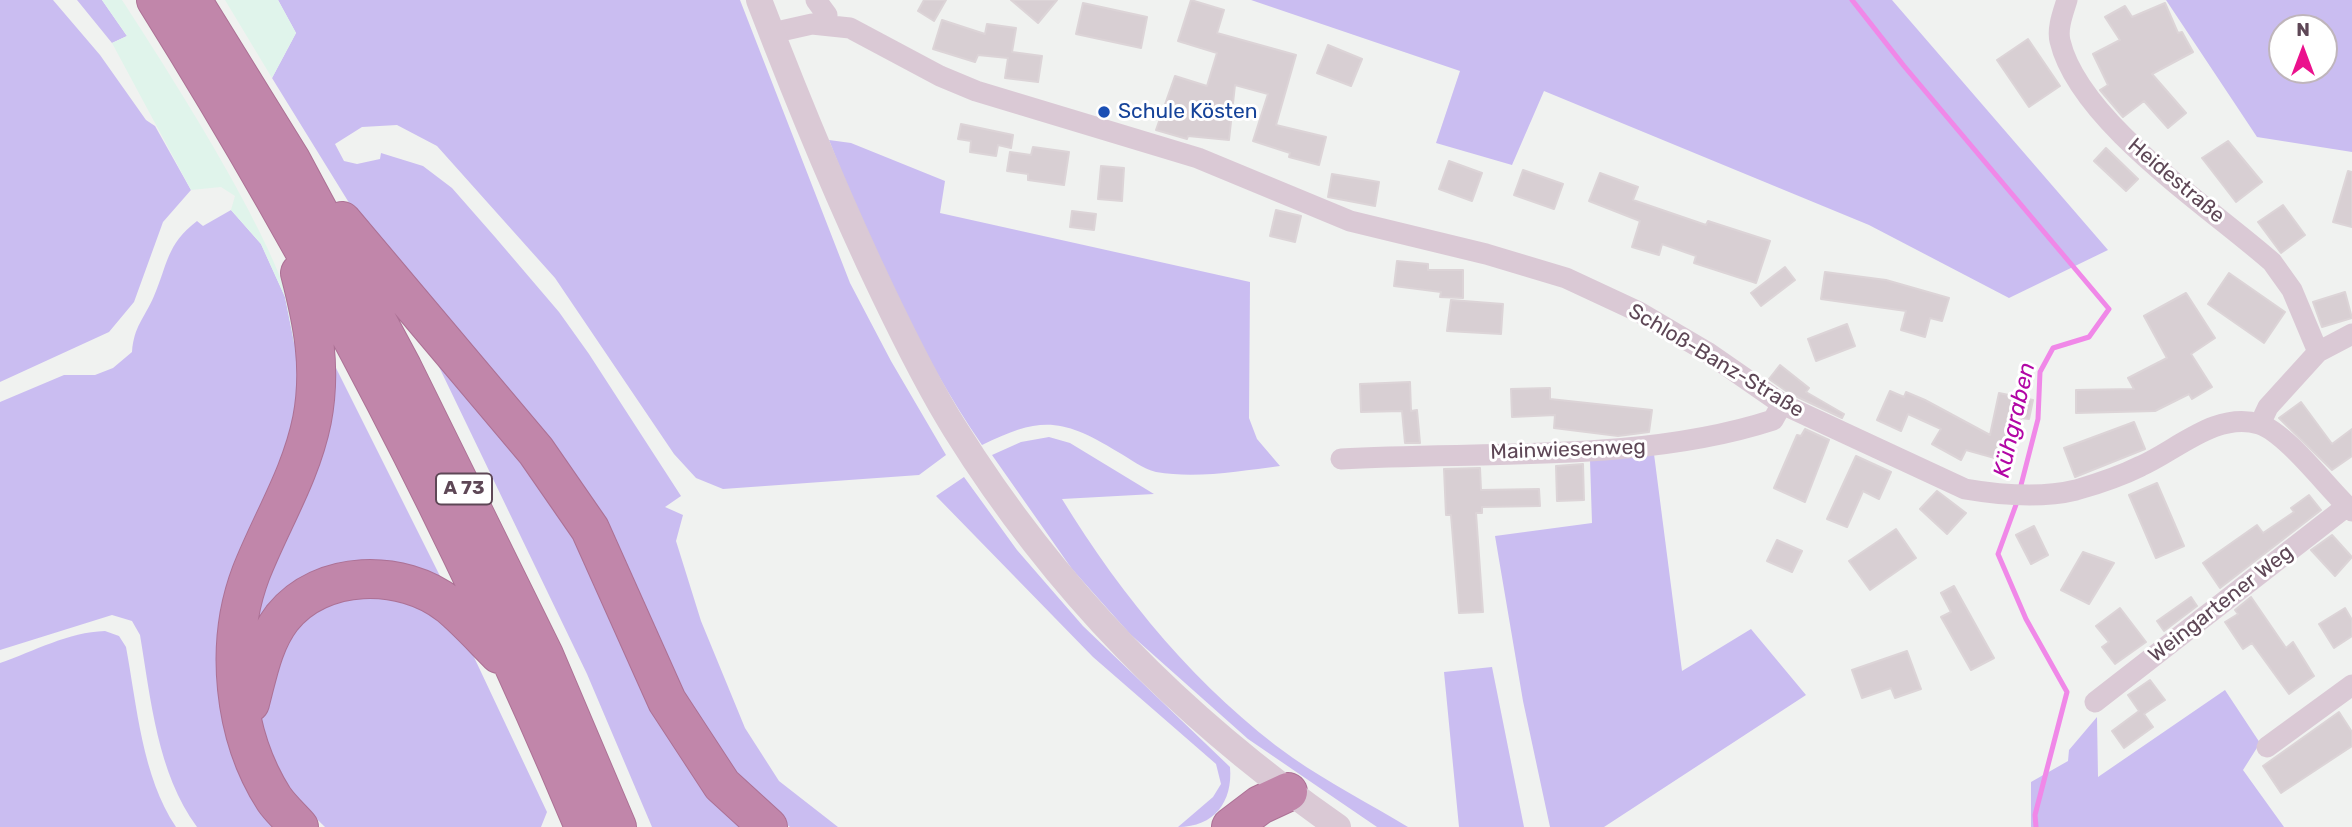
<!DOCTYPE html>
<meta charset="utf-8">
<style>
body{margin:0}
#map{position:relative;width:2352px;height:827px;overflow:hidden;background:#f0f2f0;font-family:Rubik,sans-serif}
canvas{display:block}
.north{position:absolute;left:2268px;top:14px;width:70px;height:70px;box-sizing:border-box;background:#fff;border:2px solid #bfb5bb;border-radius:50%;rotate:0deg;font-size:19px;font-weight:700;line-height:28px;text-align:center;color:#5e4756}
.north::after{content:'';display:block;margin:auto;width:24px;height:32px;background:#eb118d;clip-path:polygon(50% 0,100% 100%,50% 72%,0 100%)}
</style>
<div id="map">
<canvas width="2352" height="827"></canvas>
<div class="north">N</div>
</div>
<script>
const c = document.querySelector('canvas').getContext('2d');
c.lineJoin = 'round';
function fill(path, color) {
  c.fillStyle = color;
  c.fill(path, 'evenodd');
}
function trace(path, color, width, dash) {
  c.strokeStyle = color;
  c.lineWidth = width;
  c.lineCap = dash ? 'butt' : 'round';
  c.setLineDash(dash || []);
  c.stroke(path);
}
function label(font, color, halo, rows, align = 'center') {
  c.font = font + ' Rubik,sans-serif';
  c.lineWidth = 6;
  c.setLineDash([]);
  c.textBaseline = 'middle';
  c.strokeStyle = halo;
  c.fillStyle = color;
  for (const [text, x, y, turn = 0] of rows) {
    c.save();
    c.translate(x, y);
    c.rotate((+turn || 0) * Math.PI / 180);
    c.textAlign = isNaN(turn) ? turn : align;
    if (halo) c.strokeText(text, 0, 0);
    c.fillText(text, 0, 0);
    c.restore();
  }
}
fill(new Path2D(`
 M0,0H53L100,55L146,120L155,126L191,190L163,222L134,302L109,332L0,382Z
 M77,0H102L127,36L112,43Z
 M278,0H740L850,283L891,361L946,455L919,475L723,489L696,478L674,454L555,278L437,146L397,125L362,127L335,144L344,161L357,164L380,159L381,153L423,166L452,188L495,237L559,312L589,354L681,496L665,507L683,515L676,541L701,621L745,728L779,781L838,827H790L762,807L722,769L648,639L351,206L272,78L296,33Z
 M1251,0H1892L2108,250L2009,298L1869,225L1544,91L1512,165L1436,143L1460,71Z
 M2166,0H2352V152L2257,137ZM2282,28H2324V70H2282Z
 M829,140L851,143L945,181L940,213L1250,282L1249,418L1257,439L1280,466C1240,471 1196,479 1156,472C1143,469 1129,458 1118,452C1062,418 1041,416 982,445C918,351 870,246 829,140Z
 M231,210L261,244L285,297L294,341L297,332L300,398L293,426L230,602L274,827H197C157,772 151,700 140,635L132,621L112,615L0,650V402L64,375H95L113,368L132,352C134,326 144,319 154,296C168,264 166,245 197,221L203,226Z
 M428,344L529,465L750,827H652L587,674Z
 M330,368H336L440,576L432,578L396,565L256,635L261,586Z
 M1049,437L1070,443L1154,494L1062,499C1122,597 1199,691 1293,758C1329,783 1370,804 1408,827H1377L1248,739L1130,634L1072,569L992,455L1021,442Z
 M1654,454L1682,671L1751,629L1806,695L1604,827H1550L1523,701L1495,536L1592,523L1590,460Z
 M964,477L1017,550L1083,626L1230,767C1233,802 1214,827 1178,827L1213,797L1221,784L1216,764L1093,657L936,496Z
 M375,592L442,617L473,655L547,812L541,827H325L283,786L263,735L260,710L289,630L329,602Z
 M105,631L119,636L126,647C137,706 142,776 176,827H0V663C35,651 68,632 105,631Z
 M1492,667L1524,827H1459L1444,672Z
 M2225,690L2260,743L2243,770L2284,827H2031V782L2068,761L2069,750L2097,717L2098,777Z`), '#cabdf1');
fill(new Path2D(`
 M102,0H122C159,57 310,287 294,343L285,297L261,244L231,210L235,196L221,187L191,190L112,43L127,36Z
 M225,0H278L296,33L272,78Z`), '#e0f4eb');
trace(new Path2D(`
 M1852,0L1904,66L2109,309L2089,337L2053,348L2040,372L2038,419L2020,489
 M2017,502L1998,554L2026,619L2067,692L2035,815L2036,827`), '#f088e8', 5);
const building = new Path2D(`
 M924,0H946L934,21L918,11Z
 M1011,0H1057L1038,23Z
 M1191,0L1224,10L1217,33L1296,55L1276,125L1326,137L1319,165L1289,157L1290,153L1253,141L1268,94L1235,85L1229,140L1188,136L1187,139L1156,130L1175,76L1207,86L1217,53L1178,41Z
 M1083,3L1147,17L1141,48L1076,34Z
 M2165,3L2178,33L2182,32L2193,52L2152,74L2186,113L2168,128L2144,101L2123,117L2100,90L2108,85L2093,54L2120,40L2105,17L2125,6L2132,17Z
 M942,20L985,34L987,24L1016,28L1012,52L1042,56L1038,82L1005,78L1008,58L978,55L975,62L933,49Z
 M2028,39L2060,86L2029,107L1997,60Z
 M1328,45L1362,59L1351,86L1317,73Z
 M961,124L1013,135L1011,148L998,145L996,156L970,152L971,141L958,139Z
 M2228,141L2262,182L2236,202L2202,158Z
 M1033,147L1069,152L1064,185L1028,180V174L1007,171L1010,152L1031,155Z
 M2106,148L2138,179L2126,191L2094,161Z
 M1449,161L1482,173L1472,201L1439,189Z
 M1101,166L1124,168L1122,201L1098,199Z
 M1523,170L1563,184L1554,209L1514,195Z
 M2348,171L2352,172V227L2333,222Z
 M1600,173L1638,187L1633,200L1706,225L1708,221L1770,241L1756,283L1694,263L1696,256L1662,244L1659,255L1632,247L1640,221L1589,201Z
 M1332,174L1379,182L1375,206L1328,197Z
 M2283,205L2305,235L2281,253L2258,222Z
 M1276,210L1301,216L1295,242L1270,236Z
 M1072,211L1096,214L1094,230L1070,227Z
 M1397,261L1428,264V270H1463V298L1440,297L1441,292L1394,286Z
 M1785,267L1795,280L1761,306L1751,293Z
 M1825,272L1886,280L1949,298L1942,321L1930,318L1925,337L1901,330L1906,311L1821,299Z
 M2229,273L2285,312L2264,343L2208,304Z
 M2345,292L2352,318L2322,327L2313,302Z
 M2186,293L2215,338L2191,354L2212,387L2192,399L2189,394L2155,411L2076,413V390L2134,389L2128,378L2167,358L2144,316Z
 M1451,300L1503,304L1501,334L1447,331Z
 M1847,324L1855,346L1816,361L1808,339Z
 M1780,365L1809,388L1806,392L1844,414L1842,418L1789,393L1769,379Z
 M1410,382L1411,411L1417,410L1420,443H1405L1402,411L1361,412L1360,384Z
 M1550,388V399L1652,410L1649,432L1618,436L1554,428L1555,415L1512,417L1511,389Z
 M1890,391L1904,397L1906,392L1925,400L1990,435L1999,393L2033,400L2029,419L2021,418L2009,462L1966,450L1961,460L1932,444L1941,429L1908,414L1901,431L1877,420Z
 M2301,402L2332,444L2352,429V456L2332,470L2279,418Z
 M2134,422L2145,449L2075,477L2064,448Z
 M1805,429L1829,440L1805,502L1774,488L1797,435L1801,436Z
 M1856,456L1891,472L1879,499L1863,491L1847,527L1827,519Z
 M1583,464L1584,500L1557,501L1556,466Z
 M1480,468L1481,490L1539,489L1540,506L1482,507V513H1476L1483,612L1459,613L1451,515H1446L1444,469Z
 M2157,483L2184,546L2156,558L2129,495Z
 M1937,491L1966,513L1947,534L1920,509Z
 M2309,495L2321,510L2220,588L2203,563L2257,525L2263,533L2294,512L2291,508Z
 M2034,526L2048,555L2031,564L2016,535Z
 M1896,529L1916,558L1870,590L1849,561Z
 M2332,535L2352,557L2335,576L2311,550Z
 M1777,540L1802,551L1792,572L1767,561Z
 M2083,552L2114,563L2089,604L2061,590Z
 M1954,586L1994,658L1971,670L1941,617L1951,612L1941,593Z
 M2191,597L2197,606L2164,631L2157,621Z
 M2251,597L2286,648L2293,642L2314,676L2289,694L2252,643L2243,649L2225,622L2238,614L2235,610Z
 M2120,608L2146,642L2115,664L2102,647L2109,642L2096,626Z
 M2345,608L2352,620V636L2334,648L2319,624Z
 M1907,651L1921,689L1895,698L1891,688L1862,698L1852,670Z
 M2150,680L2165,700L2144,714L2153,727L2124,748L2112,731L2139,711L2128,695Z
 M2339,712L2352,732V746L2281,793L2263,766Z`);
fill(building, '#d8cfd3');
trace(building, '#dcd4d7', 2);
const motorway = new Path2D(`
 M156,0C321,264 464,540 584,827
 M192,0L291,160L402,367L544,655L617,827
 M342,221L536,451L590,529L667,701L722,785L768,827
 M250,703C258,673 263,643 282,618C321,569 402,568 449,605C467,620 483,638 499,654
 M299,827C291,818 281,809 274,799C233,735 224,644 251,573C271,522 301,475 312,420C322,368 313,323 300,273
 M1231,827L1260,805L1288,792`);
trace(motorway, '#ac7195', 40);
trace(new Path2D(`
 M816,0L827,15V25
 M2067,0C2063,13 2057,28 2060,41C2079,122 2211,208 2272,262L2292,290L2318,352
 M772,33L812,24L850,28L940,76L976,91L1198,158L1350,221L1486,254L1566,278L1639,312L1707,352L1782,404L1965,489C2000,495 2040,499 2076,490C2097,484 2121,476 2141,466C2177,450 2217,411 2259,424C2287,433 2328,489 2352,511
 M2260,424L2268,407L2318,352L2352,334
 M1341,459C1480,451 1641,463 1773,420L1782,404
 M2095,702L2347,506
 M2267,747L2352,685`), '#dac9d5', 21);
trace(new Path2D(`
 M759,0C797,99 837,197 883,293C905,339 928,386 955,429C1056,591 1181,717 1338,827`), '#dac9d5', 26);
trace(motorway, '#c186aa', 38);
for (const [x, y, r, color] of [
 [1104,112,7,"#1a4fb4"]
]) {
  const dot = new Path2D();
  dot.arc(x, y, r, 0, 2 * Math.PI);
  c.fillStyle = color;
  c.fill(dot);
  trace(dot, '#fff', 2.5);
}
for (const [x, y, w] of [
 [464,489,56]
]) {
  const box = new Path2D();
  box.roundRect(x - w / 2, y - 15.5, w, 31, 5);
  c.fillStyle = '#fff';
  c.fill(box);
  trace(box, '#5e4756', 2);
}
label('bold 19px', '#5e4756', null, [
 ["A 73",464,489]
]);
label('21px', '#164399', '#fff', [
 ["Schule Kösten",1118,112]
], 'left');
label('21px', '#5e4756', '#fff', [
 ["Heidestraße",2176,181,40],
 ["Schloß-Banz-Straße",1716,361,31],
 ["Mainwiesenweg",1568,450,-2],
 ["Weingartener Weg",2221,604,-38]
]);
label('italic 23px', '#b206a5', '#fff', [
 ["Kühgraben",2015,420,-77]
]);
</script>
